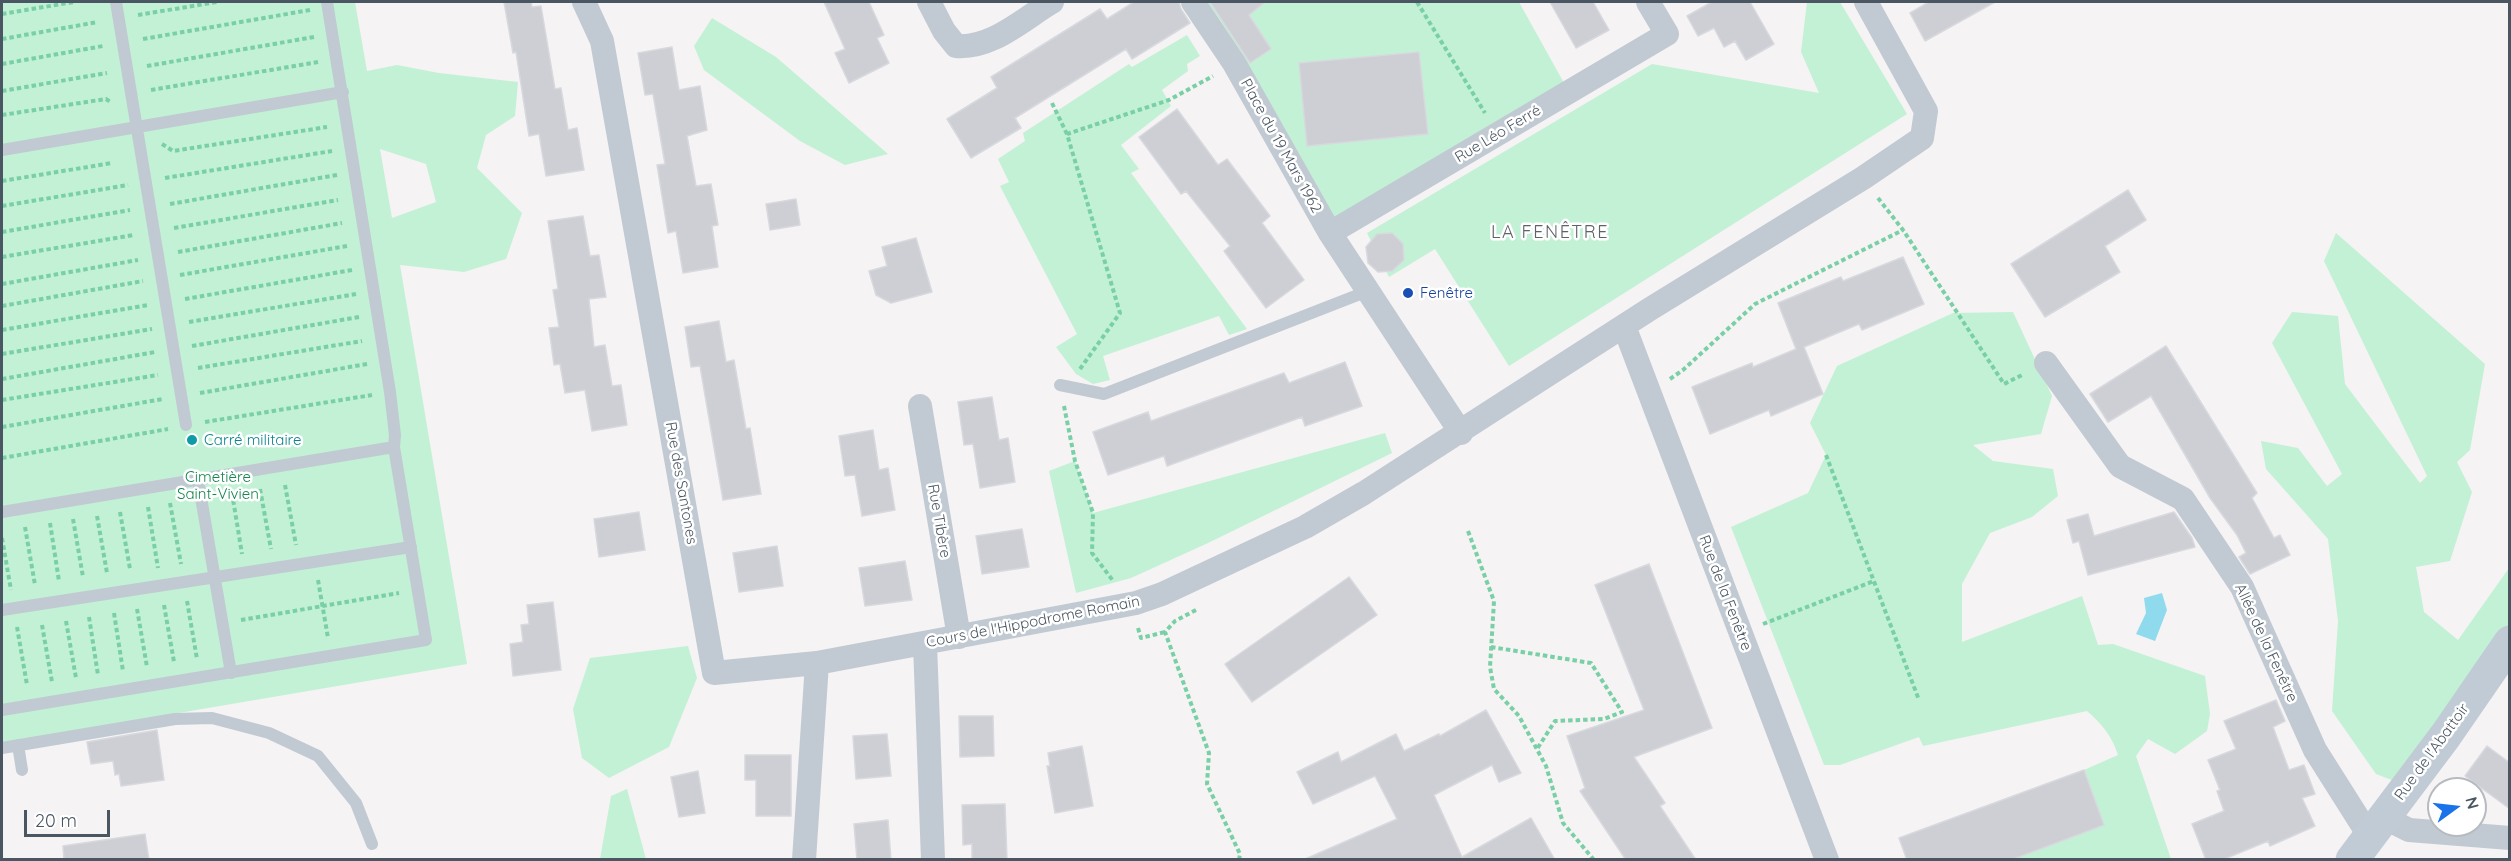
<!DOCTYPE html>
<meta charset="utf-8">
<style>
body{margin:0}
#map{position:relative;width:2511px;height:861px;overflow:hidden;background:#f5f3f3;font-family:Quicksand,sans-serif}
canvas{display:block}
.frame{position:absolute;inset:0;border:3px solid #4a5661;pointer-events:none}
.north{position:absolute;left:2427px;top:777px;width:60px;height:60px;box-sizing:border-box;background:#fff;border:2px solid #b7bbc0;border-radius:50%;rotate:75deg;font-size:16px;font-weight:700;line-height:24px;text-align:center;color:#4a5661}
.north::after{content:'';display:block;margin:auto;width:21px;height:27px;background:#1a73e8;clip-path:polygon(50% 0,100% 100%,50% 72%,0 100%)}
.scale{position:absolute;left:24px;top:810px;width:86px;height:27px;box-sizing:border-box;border:3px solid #4a5661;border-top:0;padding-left:8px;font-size:18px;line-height:21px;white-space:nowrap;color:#4a5661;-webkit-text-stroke:4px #fff;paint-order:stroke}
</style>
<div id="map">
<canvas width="2511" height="861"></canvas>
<div class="frame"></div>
<div class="north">N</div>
<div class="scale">20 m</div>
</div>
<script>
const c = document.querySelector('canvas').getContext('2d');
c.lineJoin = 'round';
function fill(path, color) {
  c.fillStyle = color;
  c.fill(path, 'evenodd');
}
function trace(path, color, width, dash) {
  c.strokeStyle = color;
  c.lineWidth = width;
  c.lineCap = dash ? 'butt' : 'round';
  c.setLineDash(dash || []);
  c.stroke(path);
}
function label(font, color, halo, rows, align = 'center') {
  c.font = font + ' Quicksand,sans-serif';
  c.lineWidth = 5;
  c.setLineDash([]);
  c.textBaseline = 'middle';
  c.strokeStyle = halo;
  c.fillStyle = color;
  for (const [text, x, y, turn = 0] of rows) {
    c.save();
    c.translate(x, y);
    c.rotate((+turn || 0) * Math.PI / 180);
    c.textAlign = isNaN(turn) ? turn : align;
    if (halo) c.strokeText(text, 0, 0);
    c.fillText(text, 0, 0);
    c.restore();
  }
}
fill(new Path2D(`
 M2,2H355L367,71L397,65L439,73L518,82L515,116L486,135L477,168L522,213L506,259L464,272L400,265L467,664L2,743ZM380,149L426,164L436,202L392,218Z
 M1182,2H1519L1569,92L1330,233Z
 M1807,2H1840L1907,114L1509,366L1435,249L1389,277L1367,233L1652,64L1819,93L1801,52Z
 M712,18L776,57L888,154L845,165L800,141L704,70L694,46Z
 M1187,35L1200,56L1187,64L1188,71L1162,90L1171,106L1121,145L1139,169L1131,173L1247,329L1229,335L1219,316L1103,356L1110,380L1093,384L1076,374L1056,347L1077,334L1000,186L1009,182L998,159L1025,141L1023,133L1129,64L1132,67Z
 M2336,233L2485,364L2470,450L2457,462L2472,492L2450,561L2416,567L2424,612L2458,640L2509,568V642L2397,782L2376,774L2332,711L2338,621L2328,539L2266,469L2261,441L2298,448L2327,486L2342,474L2272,343L2292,312L2338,316L2345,384L2420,483L2427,476L2324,261Z
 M2013,312L2052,396L2041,434L1973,445L1993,461L2053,469L2058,496L2032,517L1990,533L1962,584V642L2082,596L2098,645L2113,644L2205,676L2210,714L2207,731L2175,754L2148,739L2136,756L2171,859H2011L2104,825L2084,770L2118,755C2112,736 2102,724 2087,711L1923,746L1919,737L1840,765H1824L1731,527L1808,493L1826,455L1810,423L1837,366L1953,313Z
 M1385,433L1392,453L1208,543L1131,578L1076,593L1049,471L1075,461L1093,513Z
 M688,646L697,678L669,747L609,778L582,758L573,709L590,658Z
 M627,789L646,859H600L611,796Z`), '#c3f1d5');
fill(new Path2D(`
 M2162,593L2167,610L2155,641L2136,634L2146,613L2144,598Z`), '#90daee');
const building = new Path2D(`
 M504,2H531L532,7L541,6L555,89L561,88L568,130L577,128L584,170L546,176L539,134L529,136L516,52L513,53Z
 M824,2H869L884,35L877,38L889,63L849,83L835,53L845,49Z
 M1134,2H1179L1181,9L1190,23L1132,59L1126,49L1015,118L1021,128L971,158L947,119L997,88L991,77L1100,9L1107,19Z
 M1210,2H1265L1249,15L1271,49L1250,63Z
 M1550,2H1593L1609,30L1576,48Z
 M1712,2H1750L1774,44L1746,60L1735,41L1724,47L1714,28L1698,36L1687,16Z
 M1929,2H1995L1925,41L1910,13Z
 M672,47L679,90L700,86L707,130L687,136L696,186L711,184L718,225L712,226L718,267L683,273L676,231L668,233L657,165L665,164L653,94L645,95L638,53Z
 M1419,52L1428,134L1307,146L1299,63Z
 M1177,109L1218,165L1227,159L1270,216L1262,223L1304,280L1266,308L1224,251L1230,246L1186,191L1181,194L1139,137Z
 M2128,190L2146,220L2105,246L2120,272L2045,317L2011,264Z
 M796,199L800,225L770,230L766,204Z
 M583,216L590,256L599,255L606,297L589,299L594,347L605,345L612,386L621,385L627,425L592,431L585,390L565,393L560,364L554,365L549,328L559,327L553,290L558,289L548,221Z
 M1392,233L1403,244L1404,260L1392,271L1378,272L1368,263L1366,247L1377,234Z
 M916,238L932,292L891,303L876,295L869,271L887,266L882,247Z
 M1903,257L1924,304L1862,330L1859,324L1804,347L1823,394L1771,416L1769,410L1710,434L1692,387L1752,363L1753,367L1796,349L1778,303L1841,277L1843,281Z
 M719,321L726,362L734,360L746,429L750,428L761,494L723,500L700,366L691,367L685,327Z
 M2166,346L2257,493L2252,498L2274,538L2280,535L2290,555L2250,574L2239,557L2246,553L2237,535L2210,498L2151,396L2108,422L2090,394Z
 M1345,362L1362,406L1305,426L1302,417L1167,466L1164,456L1108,475L1093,432L1148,412L1151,421L1284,373L1289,383Z
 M992,397L999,440L1008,438L1015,482L980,488L973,444L964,445L958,402Z
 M873,430L879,470L888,468L895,510L862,516L855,475L845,476L839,436Z
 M639,512L645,550L599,557L594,519Z
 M2174,512L2192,538L2195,547L2088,575L2079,541L2073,543L2067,520L2088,514L2094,536Z
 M1022,529L1029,567L982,574L976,536Z
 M777,546L783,586L739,592L733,553Z
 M905,561L912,600L865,606L859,568Z
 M1649,564L1712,728L1634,757L1665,803L1660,806L1696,860H1626L1580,791L1585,788L1567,736L1644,710L1595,585Z
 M1349,577L1377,615L1252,702L1225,664Z
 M553,602L561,670L513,676L510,644L523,642L521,625L529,624L527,605Z
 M2276,700L2285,721L2273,727L2289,770L2304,765L2315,794L2302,798L2315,826L2270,846L2268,841L2222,860H2206L2192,824L2224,811L2217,791L2220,790L2208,760L2236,749L2224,721Z
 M1486,710L1521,773L1499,782L1492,765L1434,795L1462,857L1531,818L1555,860H1303L1397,819L1375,776L1313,804L1297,772L1338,752L1341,762L1396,734L1404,751L1439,734L1440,736Z
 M959,716H993L994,756L960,757Z
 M157,730L164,780L121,786L119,774L115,775L113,761L91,764L87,742Z
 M887,734L891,776L856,779L853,736Z
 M1082,746L1093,806L1055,813L1047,766H1050L1048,753Z
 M2487,746L2510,763V809L2465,776Z
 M745,755H791V816H756V780H745Z
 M2084,770L2104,825L2011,860H1907L1899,838Z
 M698,771L705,813L679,817L671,777Z
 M1005,804L1007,860H972V844L963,845L962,805Z
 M888,820L891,860H857L854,824Z
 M145,834L149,860H64L63,846Z`);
fill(building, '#cdcfd5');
trace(building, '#d7d9de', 1.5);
trace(new Path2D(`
 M1417,2L1485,113
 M2,14L74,2
 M138,15L217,2
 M2,39L98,22
 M143,39L310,10
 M2,64L103,46
 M147,66L314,37
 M151,90L318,62
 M2,91L107,73
 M1052,103L1067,134
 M2,115L106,99L112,103
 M162,144L173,151L327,127
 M165,178L332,151
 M2,181L112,163
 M1878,198L1903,230L2004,384L2024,374
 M170,204L337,175
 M2,206L128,185
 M174,228L338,200
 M2,232L130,210
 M178,252L342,223
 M2,257L134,235
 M180,275L347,246
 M2,284L138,260
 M185,299L352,270
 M2,306L143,281
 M189,322L356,294
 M2,330L148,305
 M192,346L359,317
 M2,354L152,329
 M198,368L362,341
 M1080,369L1120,313L1067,134L1169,100L1213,76
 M2,379L155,352
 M1670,379L1683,370L1755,304L1903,230
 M200,393L367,364
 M2,400L158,375
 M1064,406L1075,461L1093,513L1092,553L1114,582
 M205,422L372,395
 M2,427L163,399
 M1826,455L1919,700
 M2,458L168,429
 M285,485L296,545
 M260,489L271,549
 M232,493L242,554
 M170,503L181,564
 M148,507L158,568
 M120,512L130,569
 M97,516L107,573
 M73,519L83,577
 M50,523L59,581
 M25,527L35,585
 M1468,531L1494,601L1490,667L1494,689L1519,716L1546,766L1563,823L1594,860
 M2,538L11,590
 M318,580L328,638
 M187,601L197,659
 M164,605L174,662
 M137,609L147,667
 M1196,610L1175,621L1165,632L1209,753L1207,784L1240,854L1239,860
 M114,613L123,671
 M89,617L98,675
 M241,620L399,593
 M66,621L76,678
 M1763,624L1874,581
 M42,625L52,682
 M17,627L27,685
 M1138,628L1141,638L1165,632
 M1491,647L1591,663L1622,712L1604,719L1555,721L1537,749`), '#7ad0a6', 4, [4.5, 3]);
trace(new Path2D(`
 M116,2L186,425
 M2,150L343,92
 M1060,385L1104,394L1368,291
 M198,480L231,673
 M2,512L394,447
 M2,610L411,547
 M2,710L426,640L394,447L395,435L390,392L327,2
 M18,745L22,770
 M2,748L175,719L212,718L269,733L318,756L356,803L372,844`), '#c1cad2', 12);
trace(new Path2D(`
 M584,2L602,41L714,673L817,663L1136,603L1162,594L1305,527L1364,493L1650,309L1863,178L1922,138L1926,111L1866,2
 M929,2L944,31L956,46C992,49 1023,19 1052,2
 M1193,2L1234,63L1330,233L1461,433
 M1330,233L1667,34L1648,2
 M1624,326L1827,860
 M2046,363L2120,466L2183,499L2242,587L2315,750L2370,837
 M920,406L959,637
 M925,644L933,860
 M2385,818L2409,830L2510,838
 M804,860L817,663`), '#c1cad2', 24);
trace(new Path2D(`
 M2352,860L2446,735L2510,642`), '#c1cbd6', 33);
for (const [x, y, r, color] of [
 [1408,293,6,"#1a4fb4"],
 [192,440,6,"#0f9aa8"]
]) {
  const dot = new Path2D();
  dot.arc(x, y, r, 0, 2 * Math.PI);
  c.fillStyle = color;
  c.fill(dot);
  trace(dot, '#fff', 2);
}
label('15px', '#4a5661', '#fff', [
 ["Rue Léo Ferré",1498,134,-31],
 ["Place du 19 Mars 1962",1281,146,61],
 ["Rue des Santones",681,483,80],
 ["Rue Tibère",939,521,80],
 ["Rue de la Fenêtre",1725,593,69],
 ["Cours de l'Hippodrome Romain",1033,622,-11],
 ["Allée de la Fenêtre",2266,643,65],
 ["Rue de l'Abattoir",2432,752,-54]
]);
label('15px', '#164399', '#fff', [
 ["Fenêtre",1420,293]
], 'left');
label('15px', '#0d838f', '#fff', [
 ["Carré militaire",204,440]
], 'left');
label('15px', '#17864f', '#fff', [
 ["Cimetière",218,477],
 ["Saint-Vivien",218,494]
]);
c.letterSpacing = '1.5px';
label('18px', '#5f6368', '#fff', [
 ["LA FENÊTRE",1550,233]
]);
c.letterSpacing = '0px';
</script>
